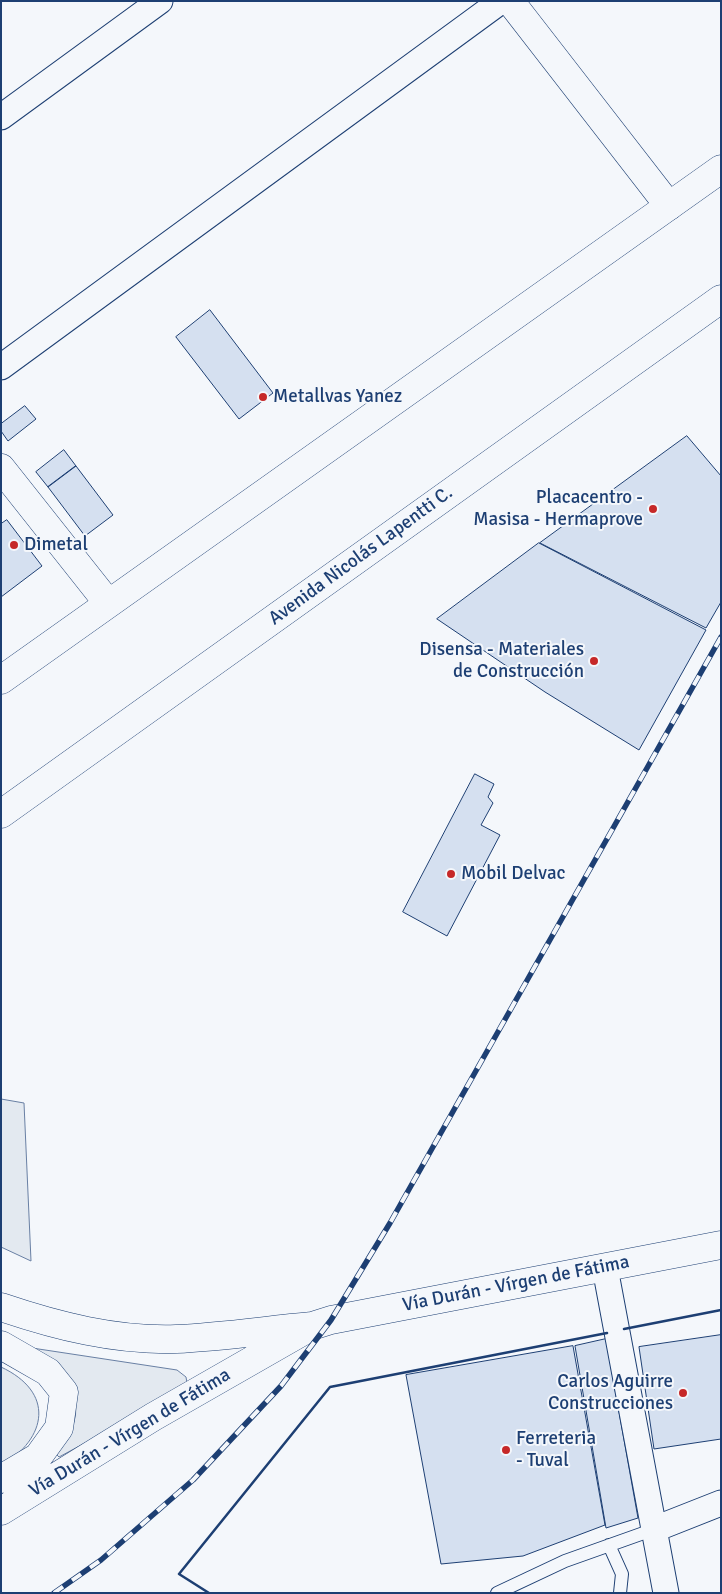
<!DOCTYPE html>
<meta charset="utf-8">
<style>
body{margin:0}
#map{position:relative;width:722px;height:1594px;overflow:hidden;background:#f4f7fb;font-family:Signika,sans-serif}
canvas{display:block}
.frame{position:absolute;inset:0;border:2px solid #1d3f73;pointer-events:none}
</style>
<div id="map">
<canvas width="722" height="1594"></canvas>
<div class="frame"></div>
</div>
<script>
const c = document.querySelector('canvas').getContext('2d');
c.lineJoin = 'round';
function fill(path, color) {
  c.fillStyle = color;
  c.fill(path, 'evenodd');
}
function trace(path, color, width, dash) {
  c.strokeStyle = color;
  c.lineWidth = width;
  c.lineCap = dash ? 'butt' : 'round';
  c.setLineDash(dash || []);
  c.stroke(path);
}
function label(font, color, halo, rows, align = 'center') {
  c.font = font + ' Signika,sans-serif';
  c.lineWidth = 4;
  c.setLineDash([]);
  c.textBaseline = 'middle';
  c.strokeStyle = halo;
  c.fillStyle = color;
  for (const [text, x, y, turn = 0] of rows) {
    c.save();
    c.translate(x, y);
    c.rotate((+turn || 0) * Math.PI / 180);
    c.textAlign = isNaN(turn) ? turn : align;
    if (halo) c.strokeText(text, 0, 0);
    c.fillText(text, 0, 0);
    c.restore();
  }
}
const green = new Path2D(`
 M1,1099L24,1103L31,1261L1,1247Z
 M32,1348L177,1370L186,1377L187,1383L176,1394L59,1457L56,1454C65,1441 79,1422 75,1404C72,1394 41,1359 32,1348Z
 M1,1367C55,1392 48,1438 1,1466Z`);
fill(green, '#e3e9f0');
trace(green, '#687fa3', 1);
const building = new Path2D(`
 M210,310L273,393L239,419L176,337Z
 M25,406L36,419L8,441L1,431V424Z
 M687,436L721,476V602L706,628L540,543Z
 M64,450L76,466L48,487L36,472Z
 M76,466L113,515L85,536L48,487Z
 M7,520L42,566L1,597V524Z
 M539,543L706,630L639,750L545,692L437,619Z
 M475,774L494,784L488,797L493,803L481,825L500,835L447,936L403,912Z
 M721,1335V1439L654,1449L639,1347Z
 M606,1339L638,1518L606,1528L575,1346Z
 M573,1346L605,1525L523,1556L441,1564L406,1375Z`);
fill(building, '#d5e0f0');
trace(building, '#1d3f73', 1);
const lane = new Path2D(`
 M609,1545L622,1574L620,1593
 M497,1593L565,1561L655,1529`);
const street = new Path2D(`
 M1,117L160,1
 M1,367L501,1
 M605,1268L666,1593
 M655,1529L721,1503`);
const secondary = new Path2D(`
 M510,1L669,206
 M1,468L108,603`);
const primary = new Path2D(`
 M1,1307C57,1326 116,1341 176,1339C221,1337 267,1330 312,1326L331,1320L721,1245
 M1,1345L48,1372L64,1392L59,1428L38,1457L1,1479
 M1,1511L153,1417L305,1330`);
const highway = new Path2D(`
 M1,680L721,169
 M1,814L721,299`);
trace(lane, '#1d3f73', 14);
trace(street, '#1d3f73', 27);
trace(secondary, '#1d3f73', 29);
trace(primary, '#1d3f73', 29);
trace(highway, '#1d3f73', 29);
trace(lane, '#f4f7fb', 12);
trace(street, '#f4f7fb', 25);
trace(secondary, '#f4f7fb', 28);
trace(primary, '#f4f7fb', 28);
trace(highway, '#f4f7fb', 28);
const rail = new Path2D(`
 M54,1593L101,1560L193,1480L281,1386L331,1320L390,1223L721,637`);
trace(rail, '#1d3f73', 5.5);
trace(rail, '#f4f7fb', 4, [11]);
trace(new Path2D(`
 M624,1329L721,1310
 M209,1593L179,1574L330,1387L607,1333`), '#1d3f73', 2.5);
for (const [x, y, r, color] of [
 [263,397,5,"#c62828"],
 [653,509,5,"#c62828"],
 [14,545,5,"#c62828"],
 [594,661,5,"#c62828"],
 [451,874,5,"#c62828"],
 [683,1393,5,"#c62828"],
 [506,1450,5,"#c62828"]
]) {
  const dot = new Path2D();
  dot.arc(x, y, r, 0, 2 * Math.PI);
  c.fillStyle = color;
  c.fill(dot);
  trace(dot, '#f4f7fb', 2);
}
label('19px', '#1d3f73', '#f4f7fb', [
 ["Metallvas Yanez",273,397],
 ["Placacentro -",643,498,"right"],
 ["Masisa - Hermaprove",643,520,"right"],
 ["Dimetal",24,545],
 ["Disensa - Materiales",584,650,"right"],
 ["de Construcción",584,672,"right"],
 ["Mobil Delvac",461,874],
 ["Carlos Aguirre",673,1382,"right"],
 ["Construcciones",673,1404,"right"],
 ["Ferreteria",516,1439],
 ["- Tuval",516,1461]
], 'left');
label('19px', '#1d3f73', '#f4f7fb', [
 ["Avenida Nicolás Lapentti C.",361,556,-36],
 ["Vía Durán - Vírgen de Fátima",516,1284,-11],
 ["Vía Durán - Vírgen de Fátima",130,1433,-31]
]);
</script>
